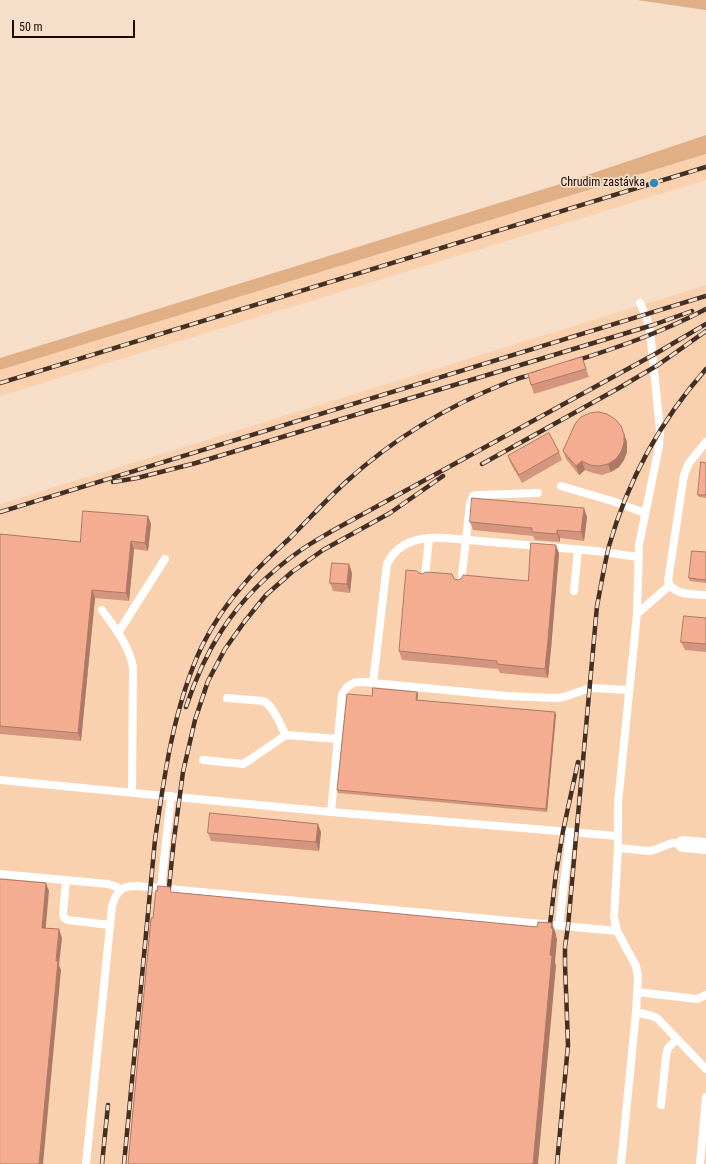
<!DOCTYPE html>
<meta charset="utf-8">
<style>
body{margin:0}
#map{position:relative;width:706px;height:1164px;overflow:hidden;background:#f6dec9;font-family:"Roboto Condensed",sans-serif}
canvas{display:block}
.scale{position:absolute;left:12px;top:20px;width:123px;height:18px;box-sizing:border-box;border:2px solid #1b0700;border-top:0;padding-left:5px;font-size:12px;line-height:14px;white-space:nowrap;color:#1b0700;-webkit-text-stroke:3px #f6dec9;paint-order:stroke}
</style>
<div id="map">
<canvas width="706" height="1164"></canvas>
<div class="scale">50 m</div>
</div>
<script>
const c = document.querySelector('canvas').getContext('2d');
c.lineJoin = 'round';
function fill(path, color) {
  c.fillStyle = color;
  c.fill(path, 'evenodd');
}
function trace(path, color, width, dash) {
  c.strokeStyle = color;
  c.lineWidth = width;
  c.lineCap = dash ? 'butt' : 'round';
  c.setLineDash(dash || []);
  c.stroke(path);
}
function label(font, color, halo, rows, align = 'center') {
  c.font = font + ' "Roboto Condensed",sans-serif';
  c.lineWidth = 3.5;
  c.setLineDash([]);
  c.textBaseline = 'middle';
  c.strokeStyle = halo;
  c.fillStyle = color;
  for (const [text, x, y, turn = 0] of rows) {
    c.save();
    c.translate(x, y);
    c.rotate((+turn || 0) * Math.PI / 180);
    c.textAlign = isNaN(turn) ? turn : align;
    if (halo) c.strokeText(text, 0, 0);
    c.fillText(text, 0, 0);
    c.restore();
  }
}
fill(new Path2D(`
 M706,154V180L0,396V370Z
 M706,285V1164H0V504Z`), '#f9d1af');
fill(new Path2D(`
 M637,0H706V10Z
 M706,135V154L0,370V358L557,185Z`), '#e0af85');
trace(new Path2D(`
 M706,442L689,463L684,475L668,581C673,596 694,594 706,595
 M561,486L612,501L645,513
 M425,577L429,538
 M461,583L470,504L473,496L477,495L538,493
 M574,591L578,549
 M102,610C115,628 129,645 133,667L132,792
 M637,614L670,585
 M118,633L165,559
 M629,690L590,688L564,697L556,698L507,696L373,683L387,564C399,540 421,537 445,538L596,551L638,557
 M286,735L338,739
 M203,760L243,764L248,761L286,735C280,725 274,706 263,701L227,698
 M0,780L331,812L618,836
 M331,812L342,695C349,680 359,681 373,683
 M618,848L649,851L654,850L672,843L683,844
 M0,874L108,884L117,887L120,890
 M66,880L63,914L64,918L68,920L110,925
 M161,888L171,796
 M559,926L570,832
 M637,992L697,999L706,995
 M636,1012L652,1016L657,1018L706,1069
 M661,1105L666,1056L668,1048L677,1039
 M86,1164L112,906C117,891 120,886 137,886L617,931
 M621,1164L636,1012L638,977L636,966L617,931L614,917L618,848V803L637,614L639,545L659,446L660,430L650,331L647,319L640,303
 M700,1164L706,1097`), '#fff', 8);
trace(new Path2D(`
 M683,844L706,846`), '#fff', 16);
const rail = new Path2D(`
 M572,362C619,347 663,332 706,309
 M0,383L706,167
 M482,464L619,388L658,365L706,331
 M113,482L137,478L196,463L653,325L692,311
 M0,512L706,296
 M186,707C195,680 207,653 222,630C242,599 271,571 301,550C311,543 322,537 332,531L655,354L706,324
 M168,897L174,839L183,772L195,720L208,681L225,649L245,621L266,595L292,572L323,550L390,513L443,476
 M549,933L556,873L563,831L578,762
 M102,1164L108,1105
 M124,1164L155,840C164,776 174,705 202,646C213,624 228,602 244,584C257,568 274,553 290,538C309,519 327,499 347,481C393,439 448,406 506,383C517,378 529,376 540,372
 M557,1164L568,1045L565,964V947L568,926L597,606C601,586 604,566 609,546C628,480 661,420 706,369`);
trace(rail, '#442f25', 4.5);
trace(rail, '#f6dec9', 3, [9]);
fill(new Path2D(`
 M582,357L589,377L534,394L531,385Z
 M627,442V452L624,460L619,467L611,472L602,475L593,473L585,470L579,475L566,459L563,451Z
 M559,452L562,460L522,483L511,464L508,456Z
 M706,463V498L699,497L698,495Z
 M148,516L151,524L148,551L134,549L129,601L95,598L81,741L0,734V738V534L80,542Z
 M587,517L584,541L560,538V542L535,540L533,536L473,530L470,522Z
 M706,552V583L690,581L689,578Z
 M559,553L551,649L548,678L500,673L498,669L402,660L399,651L419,573L458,580L528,581Z
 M349,564L352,573L350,593L333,591L330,583Z
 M706,618V652L685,650L681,642Z
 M417,692L418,695L417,700L556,715L547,812L338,793L337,790L372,696Z
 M321,832L319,851L211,841L208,833Z`), '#d3957e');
fill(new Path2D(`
 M624,434L627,442V452L624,460L619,467L611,472L608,464Z
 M582,461L585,470L579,475L576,466Z
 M584,508L587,517L584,541L581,532Z
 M148,516L151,524L148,551L145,543Z
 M557,530L560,538V542L557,534Z
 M131,541L134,549L129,601L126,593Z
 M556,545L559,553L551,649L548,678L545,669Z
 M349,564L352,573L350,593L347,584Z
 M92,590L95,598L81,741L78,733Z
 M417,692L418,695L417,702L416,700Z
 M555,712L556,715L547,812L546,809Z
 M318,824L321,832L319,851L316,842Z
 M46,883L49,891L45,936L42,928Z
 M552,923L556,934V936L557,939L555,962L556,966L538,1164H533L550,955Z
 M59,929L62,938L59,965L61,970L43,1164H39Z`), '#ac7966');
const building = new Path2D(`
 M582,357L586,369L531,385L528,374Z
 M599,412L607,414L615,419L621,426L624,434V443L621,452L616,459L608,464L599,466L590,465L582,461L576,466L563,451L575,424L581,417L590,413Z
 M549,433L559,452L519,475L508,456Z
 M701,462L706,463V495H698Z
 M472,498L584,508L581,532L557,530V534L532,532V528L470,522Z
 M83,511L148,516L145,543L131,541L126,593L92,590L78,733L0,726V534L80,542Z
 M531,543L556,545L548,640L545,669L497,664V661L399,651L406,570L417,571L419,573L422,574L426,572L452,574L454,579L458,580L462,578L463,575L528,581Z
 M692,551L706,552V580L689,578Z
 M332,563L349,564L347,584L330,583Z
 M684,616L706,618V644L681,642Z
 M373,688L417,692L416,700L555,712L546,809L337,790L347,694L372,696Z
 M210,813L318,824L316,842L208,833Z
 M0,879L46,883L42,928L59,929L56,961H58L39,1164H0Z
 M158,886L170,887L171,892L537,927L538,922L552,923L551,928L553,929L550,955L552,956L533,1164H128L151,918H153L156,890L157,891Z`);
fill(building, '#f5ad92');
trace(building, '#ac7966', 1);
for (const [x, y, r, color] of [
 [654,183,5,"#3985b8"]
]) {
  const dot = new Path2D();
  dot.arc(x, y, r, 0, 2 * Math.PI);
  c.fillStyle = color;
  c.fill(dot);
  trace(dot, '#f6dec9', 1.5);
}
label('12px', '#1b0700', '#f6dec9', [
 ["Chrudim zastávka",645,183]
], 'right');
</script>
